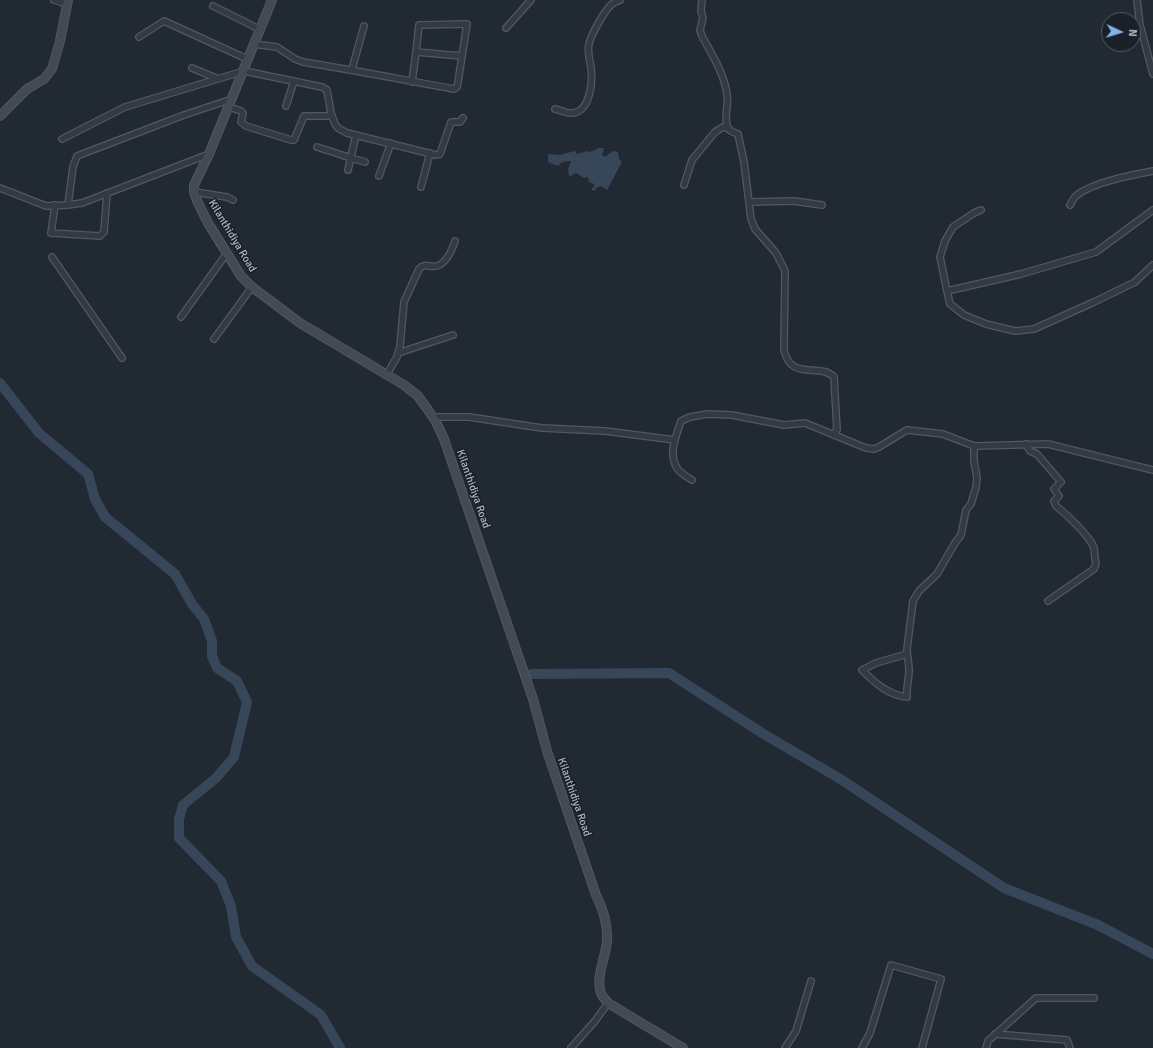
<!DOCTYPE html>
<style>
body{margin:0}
#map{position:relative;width:1153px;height:1048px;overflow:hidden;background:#212933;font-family:Signika,sans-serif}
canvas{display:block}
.north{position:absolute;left:1101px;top:12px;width:40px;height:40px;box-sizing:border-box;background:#192028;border:1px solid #555c65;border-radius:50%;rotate:94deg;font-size:11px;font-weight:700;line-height:16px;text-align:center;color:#aeb5c1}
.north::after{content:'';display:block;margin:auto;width:14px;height:18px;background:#88afeb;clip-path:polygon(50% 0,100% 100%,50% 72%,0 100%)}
</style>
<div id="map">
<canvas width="1153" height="1048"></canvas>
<div class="north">N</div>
</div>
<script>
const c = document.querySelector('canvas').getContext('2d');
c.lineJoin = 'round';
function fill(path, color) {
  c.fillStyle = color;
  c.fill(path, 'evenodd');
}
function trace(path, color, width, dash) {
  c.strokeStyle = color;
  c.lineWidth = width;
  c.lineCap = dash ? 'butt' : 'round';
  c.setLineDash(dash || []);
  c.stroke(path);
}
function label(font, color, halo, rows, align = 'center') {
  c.font = font + ' Signika,sans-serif';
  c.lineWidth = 3;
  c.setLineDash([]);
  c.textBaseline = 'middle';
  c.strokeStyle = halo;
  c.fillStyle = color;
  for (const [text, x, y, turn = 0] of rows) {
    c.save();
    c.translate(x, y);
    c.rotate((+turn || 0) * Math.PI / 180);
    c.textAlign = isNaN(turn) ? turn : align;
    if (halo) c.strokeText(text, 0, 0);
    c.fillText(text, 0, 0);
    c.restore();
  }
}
fill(new Path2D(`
 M599,148H604L602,155L605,157L613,151L618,152L619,159L622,162L607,190L601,186L596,188V190L593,191L591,188L594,187V184L589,182L588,177L584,178L576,173L569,177L568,169L571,161L562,162L558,166L548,162V154L559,155L575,151L577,154L587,151L590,152Z`), '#38465a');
trace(new Path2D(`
 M0,383L39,433L88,474L95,499L105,517L175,574L192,604L204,619L212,641V656L217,668L237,681L247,702L234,757L216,778L183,805L179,819V838L221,881L231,906L236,937L252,966L321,1015L340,1048
 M531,674L669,673L762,733L842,780L1004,888L1098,925L1153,954`), '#38465a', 10);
const street = new Path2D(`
 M54,0L67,4
 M702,0L701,11L703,18L700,30L702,36C712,55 724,73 727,94C729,104 724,115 727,125C728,131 733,132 738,134L744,162L751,219L755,229L776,253L785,271L784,350C791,382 819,362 834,377L837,430L833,435
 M1137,0L1140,25L1153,74
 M213,6L259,29
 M506,28L531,0
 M139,37L164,21L247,59
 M253,44L277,47L295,59L303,62C354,70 404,80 454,89L457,87L458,82L467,24L419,25L416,52L412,82
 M416,52L462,56
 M192,68L216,78
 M352,69L364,26
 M286,106L294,81
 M229,107L241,111L243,113L241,122L246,126L291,140H294L304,116H332
 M555,109C561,110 567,114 573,113C590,111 593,82 591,68C590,60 587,53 589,44C591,35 604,11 612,4C614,3 617,1 620,0
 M62,139L125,107L244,71L322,87L327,90L331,113L335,124L338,128L347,133L436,155L440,154L451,122H460L463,118
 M317,147L351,158L365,162
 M348,170L356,135
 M379,176L391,143
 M684,185L692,160L715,132L723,127L727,128
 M421,187L430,153
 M0,188L46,206L68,205L82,203L209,154
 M194,192L227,197L233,200
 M749,202L794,201L822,205
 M55,205L51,233L100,236L104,232L107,193
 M68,205L73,167L77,156L184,115L232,99
 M1070,205C1072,202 1074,197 1077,195C1094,182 1132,175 1153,171
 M1153,210L1096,252L1021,274L947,291L950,304L964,315L986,324L1015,331L1034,329L1094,302L1135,282L1153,265
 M52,257L122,358
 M947,291L940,257L945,241L953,227L974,213L981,210
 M181,317L227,253
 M214,339L252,287
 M398,353L453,335
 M387,374L397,357L400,346L404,302L419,269C425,262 430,268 437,266C447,263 452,250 455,241
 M432,417H469L542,428L605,431L675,440
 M1026,444L1030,451L1037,454L1061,482L1054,489L1059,496L1054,501L1056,506C1066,514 1090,536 1094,548C1095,553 1094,558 1096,563L1094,569L1048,601
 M692,480C687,477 680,473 677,468C668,454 676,436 681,421L690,417L708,414L732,415L784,425L805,423L866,448L874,449L879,447L907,430L943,434L974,446L1048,444L1153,470
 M907,654L876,663L862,670C875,683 888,695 907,697C906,687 909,679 909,670C909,663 907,656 907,649L913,601L919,591L937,574L955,543L961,535L966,510L971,504L976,487L977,478L974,461V446
 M995,1034L1067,1040L1070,1048
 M571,1048L595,1021L608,1003
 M785,1048L796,1031L811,981
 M862,1048L870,1033L891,965L941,979L922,1048
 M986,1048L988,1041L1036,998H1094`);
const secondary = new Path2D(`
 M272,0L209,154L194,185V192L198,203L208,223L241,276L252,287L300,323L404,385L418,396L428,410L436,422L444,439L533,699L547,751L596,895C603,910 608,924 607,941C606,956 595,979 601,993C602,997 606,1000 608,1003L683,1048
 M0,116L27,89L44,79L52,69L60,41L68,0`);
trace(street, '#515862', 8);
trace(secondary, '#515862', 10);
trace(street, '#343a44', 5.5);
trace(secondary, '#424a56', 8);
label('11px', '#aeb5c1', '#192028', [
 ["Kilanthidiya Road",232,236,59],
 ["Kilanthidiya Road",473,489,71],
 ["Kilanthidiya Road",574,797,71]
]);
</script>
